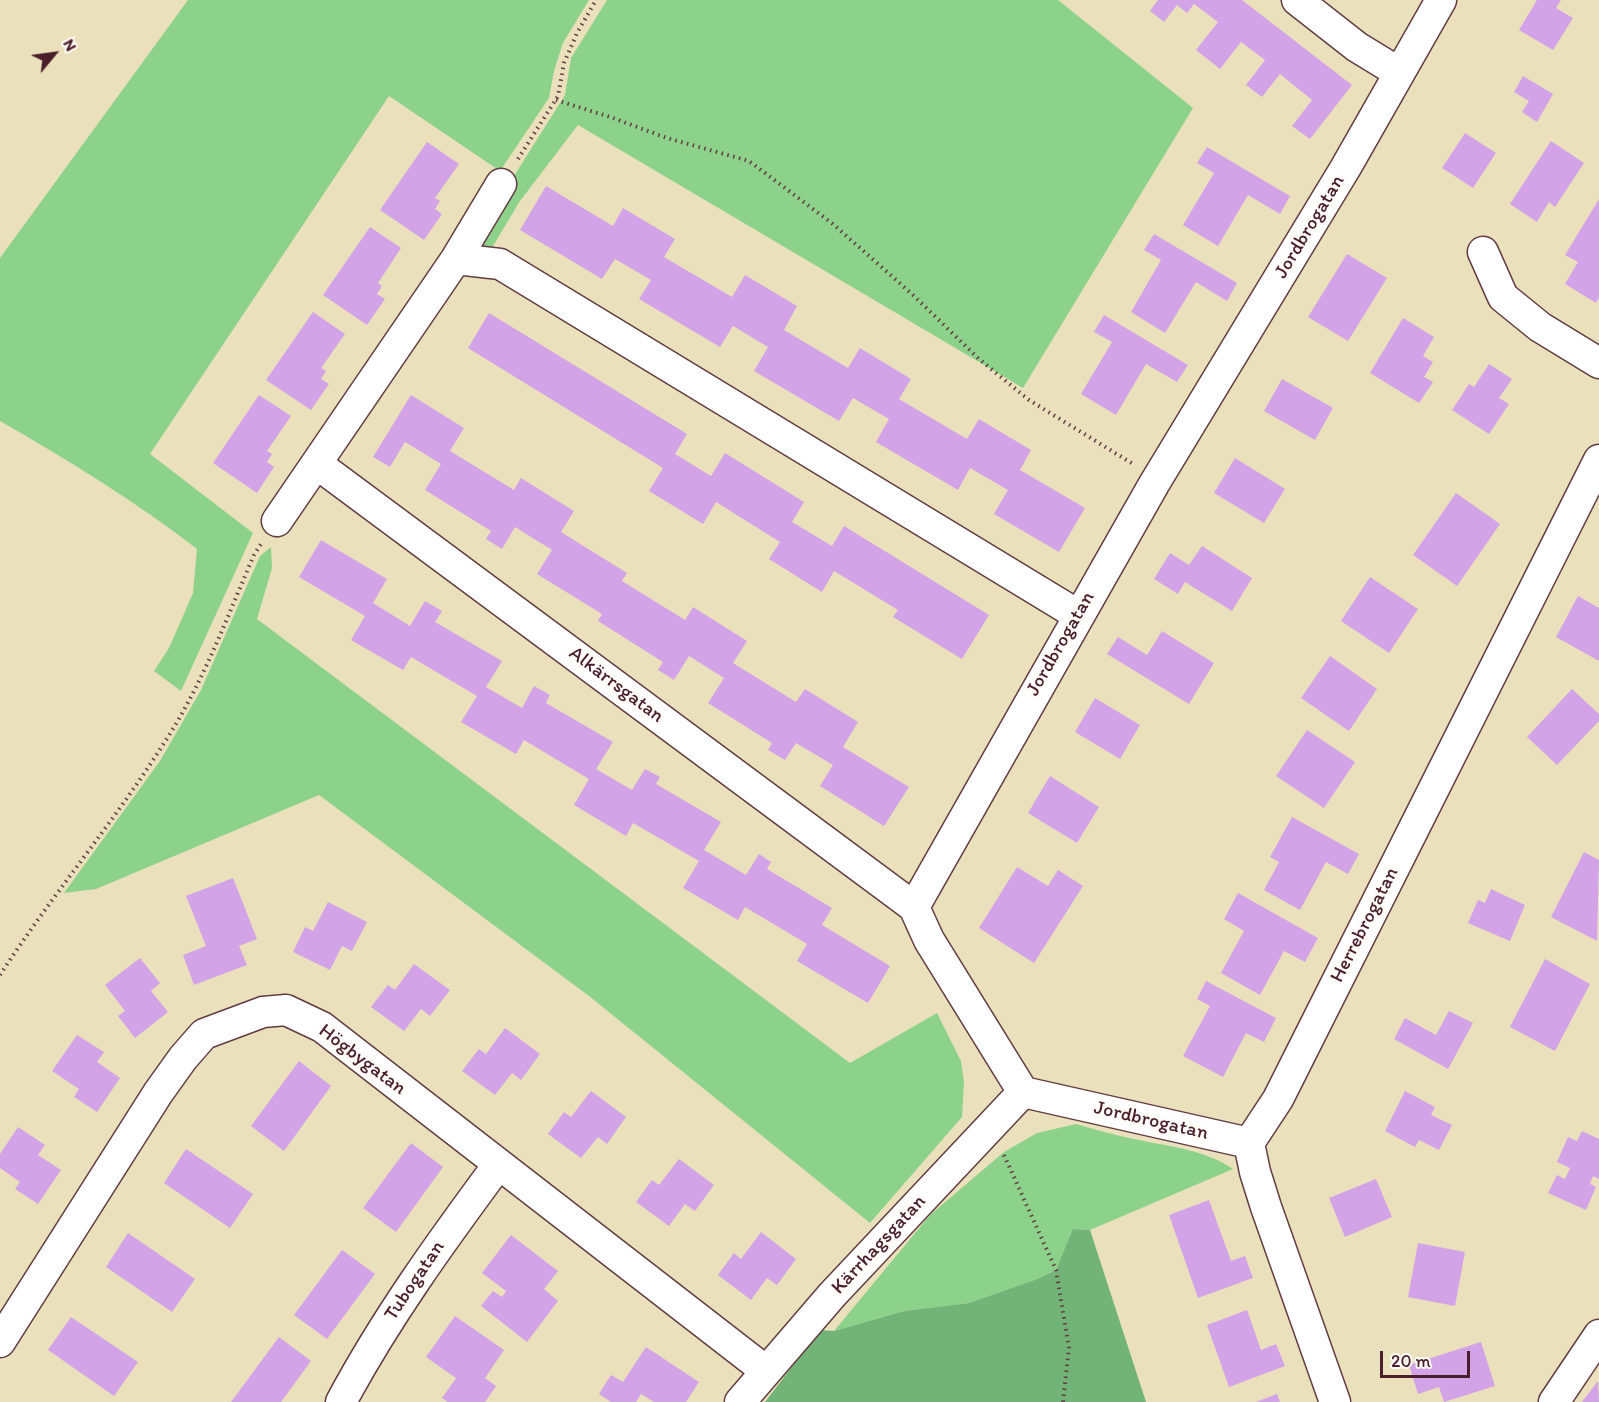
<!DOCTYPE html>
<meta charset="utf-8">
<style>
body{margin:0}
#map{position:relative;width:1599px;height:1402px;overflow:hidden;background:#ebe0bc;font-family:Itim,sans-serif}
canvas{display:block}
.north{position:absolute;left:24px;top:24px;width:60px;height:60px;-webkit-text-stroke:4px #fdfcf7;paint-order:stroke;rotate:61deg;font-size:16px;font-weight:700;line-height:24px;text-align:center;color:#4a1f2b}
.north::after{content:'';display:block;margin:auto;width:21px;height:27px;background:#4a1f2b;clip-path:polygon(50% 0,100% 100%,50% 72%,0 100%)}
.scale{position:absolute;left:1380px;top:1351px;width:90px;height:27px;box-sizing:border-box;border:3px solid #4a1f2b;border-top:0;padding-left:8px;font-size:18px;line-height:21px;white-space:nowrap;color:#4a1f2b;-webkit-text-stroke:4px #fdfcf7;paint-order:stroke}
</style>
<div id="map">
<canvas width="1599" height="1402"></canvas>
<div class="north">N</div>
<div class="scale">20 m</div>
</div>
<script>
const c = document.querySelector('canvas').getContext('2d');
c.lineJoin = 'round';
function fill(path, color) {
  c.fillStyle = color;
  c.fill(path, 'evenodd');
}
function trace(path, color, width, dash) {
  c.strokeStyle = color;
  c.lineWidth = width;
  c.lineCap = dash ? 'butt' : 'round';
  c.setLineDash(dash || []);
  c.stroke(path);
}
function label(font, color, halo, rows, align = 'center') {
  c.font = font + ' Itim,sans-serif';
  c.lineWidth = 6;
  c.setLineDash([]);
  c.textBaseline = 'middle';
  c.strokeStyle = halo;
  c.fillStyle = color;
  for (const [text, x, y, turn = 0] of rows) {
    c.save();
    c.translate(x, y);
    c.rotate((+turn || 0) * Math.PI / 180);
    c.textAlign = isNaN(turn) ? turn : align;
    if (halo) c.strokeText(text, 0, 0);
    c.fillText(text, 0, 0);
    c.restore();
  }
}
fill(new Path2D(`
 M188,0H589L563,43L554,71L549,98L500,171L389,96L150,454L253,533L181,691L154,671L169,648L193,593L197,549C135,501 68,460 0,421V258Z
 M607,0H1058L1193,108L1023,388L578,125L520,201L490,251L481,246L476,236L565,95L571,58Z
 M271,547L272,568L257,619L850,1063L937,1013L961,1061L964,1082L962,1117L870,1223L589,996L319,795L96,889L64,893L160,761L201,690L260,556Z
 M1076,1124C1097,1130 1118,1136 1139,1140C1172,1147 1205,1150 1233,1169L1090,1230L1074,1229L1056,1270L1040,1278L969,1303L904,1311L834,1331L930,1215L1004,1152L1037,1133Z`), '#8dd28b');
fill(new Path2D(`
 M1073,1229L1090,1230L1146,1402H765L820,1330L834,1331L904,1311L969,1303L1040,1278L1056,1270Z`), '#72b477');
fill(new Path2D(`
 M1158,0H1242L1352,85L1310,139L1292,126L1312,100L1280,74L1262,97L1246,85L1265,60L1241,42L1220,69L1196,50L1218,22L1194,4L1187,13L1177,5L1164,22L1150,11Z
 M1537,0H1561L1556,8L1573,18L1553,50L1519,30Z
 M1523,76L1553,94L1537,122L1522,112L1529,101L1514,92Z
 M1465,133L1496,153L1473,188L1442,168Z
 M1551,141L1584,163L1555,207L1549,202L1537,222L1510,204Z
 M427,142L459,164L435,198L440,201L435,209L442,214L424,240L380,210Z
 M1207,147L1290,196L1280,214L1248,195L1218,246L1183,225L1214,173L1197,163Z
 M546,186L613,226L623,208L675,239L664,257L732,297L745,275L797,306L784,330L848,368L860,348L911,379L899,399L967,439L979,419L1031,450L1020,470L1085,508L1059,552L994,514L1008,490L970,468L958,490L876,442L889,419L853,398L839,421L754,371L768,347L733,326L720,347L639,299L651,280L615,259L602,279L520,230Z
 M1599,199V297L1596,303L1565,284L1578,262L1565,255Z
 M370,227L401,248L378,283L382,286L377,294L385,299L367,325L323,295Z
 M1154,234L1237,283L1227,301L1196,282L1165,333L1131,312L1161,260L1144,250Z
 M1347,254L1387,278L1348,341L1308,317Z
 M313,312L345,334L321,368L326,371L321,379L329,384L311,410L266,380Z
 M489,313L687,434L675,454L711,476L725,453L804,502L792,522L832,546L844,526L989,615L962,659L893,617L898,610L834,571L822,592L769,559L780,542L716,502L703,524L649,491L663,468L468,348Z
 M1104,315L1188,365L1177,382L1146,364L1116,415L1081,394L1112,342L1094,332Z
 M1403,318L1434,337L1423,356L1433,362L1424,377L1433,382L1419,403L1370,373Z
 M1489,364L1512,379L1499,398L1509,404L1489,434L1452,410L1469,384L1474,387Z
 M1282,379L1333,408L1315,440L1264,411Z
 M259,395L291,416L267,451L272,454L267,462L274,467L257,493L213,463Z
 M411,395L464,428L450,451L514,490L521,478L574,511L561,532L627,573L622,581L685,620L693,607L747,641L733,663L796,702L805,689L858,722L843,747L909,787L884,826L820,786L833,765L796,743L785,760L768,750L772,743L708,703L724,678L689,656L674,680L658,670L663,662L598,621L602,614L537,574L552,550L515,527L502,549L486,539L491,531L425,490L441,464L405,442L390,467L373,457Z
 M1235,458L1285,489L1264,523L1214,493Z
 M1456,493L1500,524L1457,586L1413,555Z
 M321,540L387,579L373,603L410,626L425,601L442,611L435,622L502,661L486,687L522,708L534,686L550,695L546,703L613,742L596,769L632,790L645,769L660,777L656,784L721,822L704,850L746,875L759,854L771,862L767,869L832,908L822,925L890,966L868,1003L797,961L807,944L745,907L738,920L683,888L699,861L633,823L626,836L574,805L589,779L524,740L516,754L461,722L477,696L411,657L403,670L351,640L365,616L299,577Z
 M1202,546L1252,578L1232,611L1185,582L1178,594L1154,579L1170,553L1189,565Z
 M1370,577L1418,609L1389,653L1341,621Z
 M1578,596L1599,608V661L1556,637Z
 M1162,631L1214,663L1189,704L1107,654L1118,637L1147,655Z
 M1330,656L1377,689L1349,731L1301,698Z
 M1572,689L1599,714V721L1557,765L1527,737Z
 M1095,698L1140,725L1120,759L1075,732Z
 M1307,730L1355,762L1324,808L1276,776Z
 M1050,776L1099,807L1077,843L1028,813Z
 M1292,817L1359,854L1348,874L1326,862L1300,910L1264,890L1279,862L1270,857Z
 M1584,852L1599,860L1597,941L1551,917Z
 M1017,867L1048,886L1058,870L1083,886L1034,963L979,928Z
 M233,878L257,939L239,946L247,965L194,985L183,955L206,946L186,896Z
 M1491,889L1525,905L1510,941L1468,923L1478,900L1485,903Z
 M1238,893L1318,938L1305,962L1284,951L1260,995L1221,973L1244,931L1224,919Z
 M328,902L367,922L352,951L342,946L330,970L293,952L305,927L313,931Z
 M140,958L160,983L151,991L168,1012L135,1038L118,1016L125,1011L105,985Z
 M1545,959L1590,984L1555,1051L1510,1027Z
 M414,964L450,990L430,1016L421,1009L404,1031L371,1007L388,985L395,990Z
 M1206,981L1276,1018L1264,1042L1246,1033L1223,1077L1183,1056L1210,1006L1197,999Z
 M1449,1011L1473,1023L1448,1069L1394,1039L1405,1018L1436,1035Z
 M505,1028L540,1054L521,1080L512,1073L495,1095L462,1071L479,1049L486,1054Z
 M77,1035L104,1052L97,1062L120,1078L97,1112L74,1097L79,1089L52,1071Z
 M299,1061L331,1086L284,1151L251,1126Z
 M591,1091L626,1117L607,1144L598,1137L581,1158L548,1134L564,1112L571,1117Z
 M1405,1091L1435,1107L1431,1115L1452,1125L1439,1150L1419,1140L1415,1147L1385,1131Z
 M18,1127L45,1145L38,1155L61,1170L38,1204L15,1189L20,1182L0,1168V1154Z
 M1582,1131L1599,1139V1179L1593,1176L1590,1184L1596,1187L1586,1210L1548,1193L1557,1175L1565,1179L1570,1168L1557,1162L1568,1137L1577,1141Z
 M411,1143L443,1167L396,1232L363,1208Z
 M186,1149L253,1194L230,1228L164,1183Z
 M679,1159L714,1185L695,1211L685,1204L669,1226L636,1202L652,1180L659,1185Z
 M1376,1179L1392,1217L1345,1237L1329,1198Z
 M1209,1200L1231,1261L1245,1256L1253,1278L1198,1298L1169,1215Z
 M761,1232L796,1259L777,1285L767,1278L751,1300L718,1275L734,1253L741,1259Z
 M128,1233L195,1279L172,1312L106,1267Z
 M511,1235L558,1271L544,1289L558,1301L527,1342L481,1306L493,1291L502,1297L506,1291L482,1273Z
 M1418,1243L1465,1252L1455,1306L1408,1297Z
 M342,1250L375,1274L327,1339L294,1315Z
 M1247,1310L1261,1350L1276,1344L1285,1366L1229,1387L1207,1325Z
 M455,1316L504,1350L485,1378L496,1386L485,1402H448L442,1398L456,1378L426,1357Z
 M71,1317L138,1362L114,1396L48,1350Z
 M279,1337L311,1361L281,1402H231Z
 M1481,1342L1495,1386L1444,1402L1439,1387L1418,1394L1409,1365Z
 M646,1347L699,1382L686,1402H654L641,1394L636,1402H611L599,1394L611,1375L623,1382Z
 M1598,1381L1599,1402H1582Z
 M1277,1394L1280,1402H1256Z`), '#d3a3e7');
const street = new Path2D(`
 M1297,0L1357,47L1398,72
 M1483,252L1503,297L1540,327L1599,363
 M456,259L500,264L1078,615
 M317,464L914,907L929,940L1023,1092L1249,1143
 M277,521L456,259L501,184
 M914,907L1154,484L1346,167L1441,0
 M0,1342L158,1093L183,1058L204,1034L263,1012L286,1010L322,1027L766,1371
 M341,1402C386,1318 441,1242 498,1165
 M740,1402L832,1295L1023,1092
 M1335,1402L1266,1207L1255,1172L1249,1143L1278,1099L1599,460
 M1554,1402L1599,1335`);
trace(street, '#623c41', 33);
trace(new Path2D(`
 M556,100L610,117L667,138L749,161L833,224L912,294L979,359L1029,400L1133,464
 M518,159L558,96L564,63L577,33L596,0
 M0,975C52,895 115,821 166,740C203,683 227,617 254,555L261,544
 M1004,1155L1056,1270L1069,1348L1063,1402`), '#623c41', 4, [1.5, 4.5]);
trace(street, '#fff', 30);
label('20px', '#4a1f2b', '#fdfcf7', [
 ["Jordbrogatan",1310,227,-59],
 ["Jordbrogatan",1061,644,-60],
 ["Alkärrsgatan",616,685,37],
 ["Herrebrogatan",1365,925,-63],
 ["Högbygatan",362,1060,37],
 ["Jordbrogatan",1151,1121,13],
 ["Kärrhagsgatan",879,1245,-47],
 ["Tubogatan",415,1281,-56]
]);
</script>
